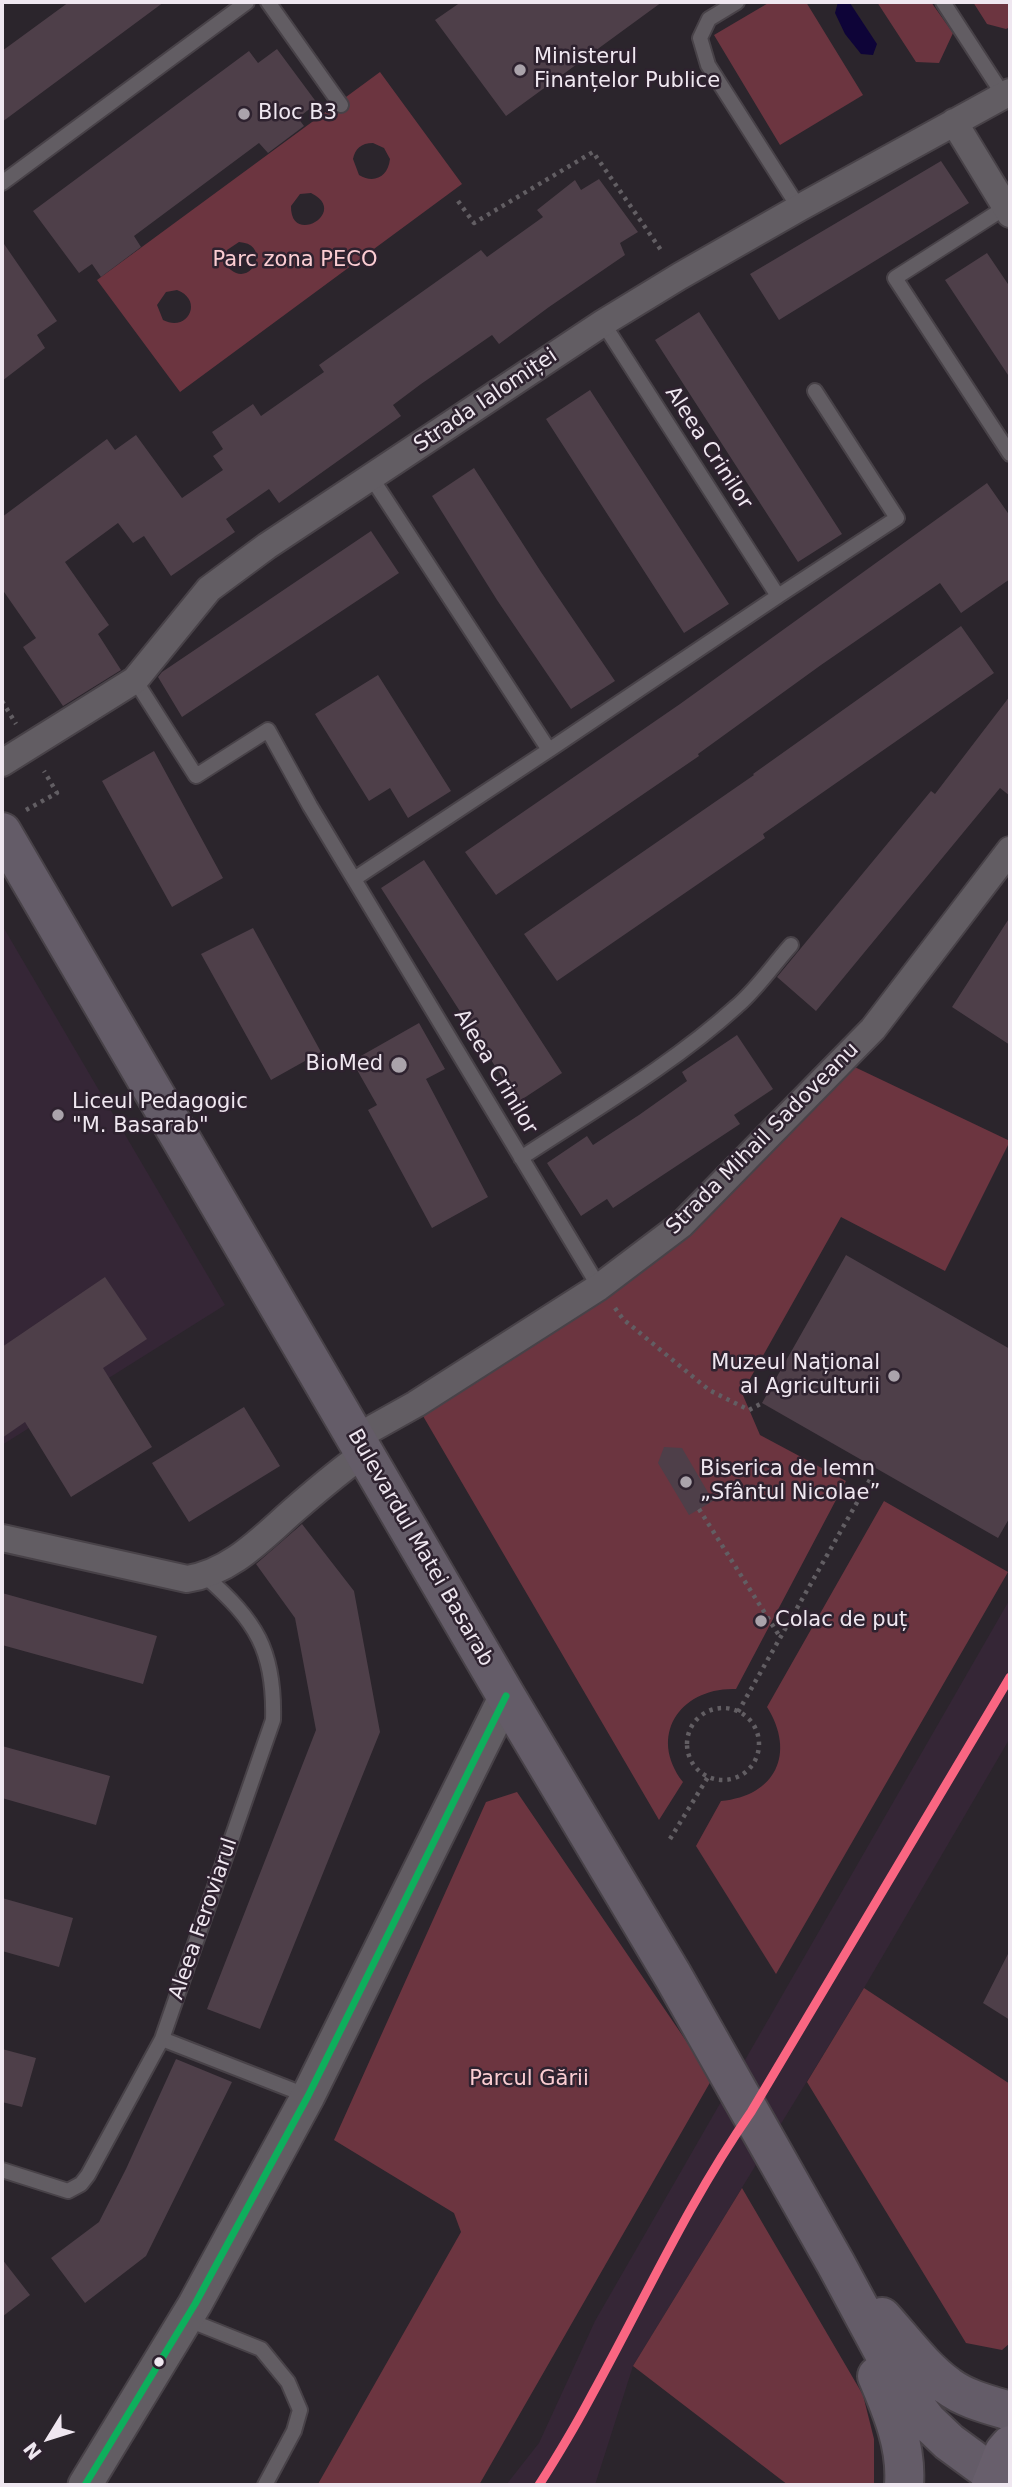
<!DOCTYPE html>
<meta charset="utf-8">
<style>
body{margin:0}
#map{position:relative;width:1012px;height:2487px;overflow:hidden;background:#2b252c;font-family:"DejaVu Sans",sans-serif}
canvas{display:block}
.frame{position:absolute;inset:0;border:4px solid #efe7f0;pointer-events:none}
.north{position:absolute;left:14px;top:2403px;width:70px;height:70px;-webkit-text-stroke:5px #2e222f;paint-order:stroke;rotate:232deg;font-size:19px;font-weight:700;line-height:28px;text-align:center;color:#efe7f0}
.north::after{content:'';display:block;margin:auto;width:24px;height:32px;background:#efe7f0;clip-path:polygon(50% 0,100% 100%,50% 72%,0 100%)}
</style>
<div id="map">
<canvas width="1012" height="2487"></canvas>
<div class="frame"></div>
<div class="north">N</div>
</div>
<script>
const c = document.querySelector('canvas').getContext('2d');
c.lineJoin = 'round';
function fill(path, color) {
  c.fillStyle = color;
  c.fill(path, 'evenodd');
}
function trace(path, color, width, dash) {
  c.strokeStyle = color;
  c.lineWidth = width;
  c.lineCap = dash ? 'butt' : 'round';
  c.setLineDash(dash || []);
  c.stroke(path);
}
function label(font, color, halo, rows, align = 'center') {
  c.font = font + ' "DejaVu Sans",sans-serif';
  c.lineWidth = 5;
  c.setLineDash([]);
  c.textBaseline = 'middle';
  c.strokeStyle = halo;
  c.fillStyle = color;
  for (const [text, x, y, turn = 0] of rows) {
    c.save();
    c.translate(x, y);
    c.rotate((+turn || 0) * Math.PI / 180);
    c.textAlign = isNaN(turn) ? turn : align;
    if (halo) c.strokeText(text, 0, 0);
    c.fillText(text, 0, 0);
    c.restore();
  }
}
fill(new Path2D(`
 M2,925L225,1305L2,1445Z
 M1010,1599V1738L864,1988L633,2366L595,2485H506L539,2443L595,2321Z`), '#352636');
fill(new Path2D(`
 M770,2H806L863,95L780,145L714,35Z
 M877,2H931L953,33L939,63L916,62Z
 M973,2H1010V27L1006,29L987,24Z
 M380,72L462,184L180,392L97,280ZM373,143L384,148L390,159C388,177 374,184 359,175L353,159C355,149 361,143 373,143ZM311,193C350,212 290,247 291,206L300,194ZM239,242C272,244 252,287 231,270C224,265 225,258 227,250ZM177,290C204,300 188,333 163,320L157,305L166,292Z
 M842,1061L1010,1141L945,1271L841,1217L742,1393L760,1435L846,1481L736,1689C681,1687 647,1735 683,1782L659,1820L416,1404L599,1287Z
 M884,1501L1008,1572L776,1974L696,1846L721,1801C776,1796 796,1753 767,1707Z
 M517,1792L712,2079L479,2485H320L318,2484L461,2232L454,2213L334,2140L486,1802Z
 M864,1988L1010,2084V2343L1002,2350L966,2343L807,2082Z
 M742,2188L863,2395L874,2439V2485H788L633,2366Z`), '#6c3540');
fill(new Path2D(`
 M838,2L850,3L877,44L873,55L861,54L845,34L835,13Z`), '#0e0438');
fill(new Path2D(`
 M69,2H164L2,122V51Z
 M461,2H662L506,116L435,20Z
 M277,49L317,103L298,118L304,126L268,153L259,143L134,236L141,247L101,277L92,264L79,273L33,211L249,51L258,63Z
 M941,161L969,203L779,320L750,274Z
 M599,179L638,232L620,243L625,255L549,307L499,344L492,335L421,384L393,405L401,416L279,503L269,489L226,519L235,532L171,576L144,536L133,543L118,523L65,562L109,625L98,634L121,670L63,706L23,647L36,638L2,589V517L107,439L115,450L136,435L182,498L223,470L213,456L223,449L212,432L253,404L261,416L324,372L319,365L481,250L487,257L543,217L537,210L575,180L581,190Z
 M2,241L57,321L37,335L45,348L2,381Z
 M987,253L1010,287V378L945,280Z
 M699,312L842,534L798,562L655,340Z
 M590,390L729,604L684,633L546,419Z
 M474,468L541,572L615,681L571,709L497,600L432,496Z
 M987,483L1010,516V579L961,613L940,583L821,665L698,754L699,756L496,895L465,852L680,704Z
 M371,531L399,573L182,717L158,677L162,672Z
 M961,626L994,673L763,834L765,838L557,981L524,934L754,775L753,774Z
 M378,675L451,791L408,818L390,788L369,801L315,714Z
 M1010,696V796L1000,788L816,1011L777,977L931,791L935,794Z
 M154,751L223,878L172,907L102,781Z
 M424,860L562,1073L518,1102L381,888Z
 M1010,917V1045L952,1007Z
 M253,928L321,1052L271,1080L201,954Z
 M419,1023L445,1069L426,1079L488,1197L432,1228L368,1110L377,1105L352,1061Z
 M737,1035L773,1089L734,1115L740,1124L613,1208L607,1199L581,1216L547,1163L587,1136L593,1145L639,1115L687,1081L682,1072Z
 M846,1255L1010,1349V1517L998,1538L762,1403Z
 M105,1277L147,1339L103,1368L152,1447L71,1497L25,1422L2,1438V1347Z
 M244,1407L280,1466L189,1522L152,1463Z
 M664,1447L682,1448L713,1501L689,1515L658,1463Z
 M302,1524L354,1591L380,1732L260,2029L207,2009L316,1730L295,1618L256,1564Z
 M2,1593L157,1636L143,1684L2,1645Z
 M2,1746L110,1776L96,1825L2,1798Z
 M2,1898L73,1918L59,1967L2,1951Z
 M1010,1950V2020L983,2003Z
 M2,2049L36,2058L22,2107L2,2102Z
 M176,2059L232,2082L146,2256L85,2303L51,2258L99,2222L126,2169Z
 M2,2259L30,2295L2,2317Z`), '#4e3f49');
const service = new Path2D(`
 M268,2L341,105
 M737,2L709,19L700,38L708,65L799,208
 M943,2L1004,96
 M2,183L247,2
 M1006,207L895,278L1010,454
 M778,596L897,518L815,391
 M135,680L196,776L268,730L310,806L599,1287
 M549,750L778,596L603,323
 M354,879L549,750L371,477
 M521,1158C594,1110 672,1065 737,1006C757,989 773,965 791,945
 M162,2039L308,2096
 M2,2170L68,2191L81,2184L88,2175L162,2039L273,1720C275,1650 256,1621 205,1576
 M186,2319L261,2349L288,2382L300,2410L294,2431L265,2485`);
const minor = new Path2D(`
 M954,122L1010,214
 M2,763L135,680L209,589L267,546L603,323L680,276L799,208L1010,92
 M357,1437L416,1404L599,1287L681,1225L873,1029L1010,850
 M2,1538L187,1579C231,1572 261,1539 294,1510C317,1490 340,1470 365,1453`);
const tertiary = new Path2D(`
 M85,2485L195,2304L308,2096L506,1696`);
const primary = new Path2D(`
 M2,832L506,1696L673,1976L836,2264L906,2394L927,2421L949,2442L994,2475
 M882,2317C903,2340 923,2368 948,2386C965,2399 990,2405 1010,2411
 M877,2376C892,2411 907,2447 904,2485`);
const trunk = new Path2D(`
 M991,2485L1004,2452L1010,2445`);
trace(service, '#484248', 18);
trace(minor, '#484248', 30);
trace(tertiary, '#484248', 37);
trace(primary, '#484248', 42);
trace(trunk, '#484248', 42);
trace(new Path2D(`
 M458,201L474,223L593,152L663,253
 M2,701L16,724
 M26,810L57,793L44,771
 M615,1308L623,1319L709,1390L749,1410L762,1403
 M699,1509L780,1637
 M687 1744a36 36 0 1 1 72 0a36 36 0 1 1-72 0Z
 M738,1712L876,1469
 M670,1839L708,1777`), '#625e63', 4.5, [3.5, 5]);
trace(service, '#625d63', 14);
trace(minor, '#625d63', 26);
trace(tertiary, '#625d63', 33);
trace(primary, '#645c68', 38);
trace(trunk, '#685f6c', 38);
trace(new Path2D(`
 M85,2485L195,2304L308,2096L506,1696`), '#0daf5c', 7);
trace(new Path2D(`
 M539,2485C556,2458 573,2430 588,2402C642,2305 687,2204 751,2112L1010,1677`), '#fa6682', 9);
for (const [x, y, r, color] of [
 [520,70,7,"#aaa3ab"],
 [244,114,7,"#aaa3ab"],
 [399,1065,9,"#aaa3ab"],
 [58,1115,7,"#aaa3ab"],
 [894,1376,7,"#aaa3ab"],
 [686,1482,7,"#aaa3ab"],
 [761,1621,7,"#aaa3ab"],
 [159,2362,6,"#efe7f0"]
]) {
  const dot = new Path2D();
  dot.arc(x, y, r, 0, 2 * Math.PI);
  c.fillStyle = color;
  c.fill(dot);
  trace(dot, '#2e222f', 2.5);
}
label('21px', '#efe7f0', '#2e222f', [
 ["Ministerul",534,58],
 ["Finanțelor Publice",534,82],
 ["Bloc B3",258,114],
 ["BioMed",383,1065,"right"],
 ["Liceul Pedagogic",72,1103],
 ["\"M. Basarab\"",72,1127],
 ["Muzeul Național",880,1364,"right"],
 ["al Agriculturii",880,1388,"right"],
 ["Biserica de lemn",700,1470],
 ["„Sfântul Nicolae”",700,1494],
 ["Colac de puț",775,1621]
], 'left');
label('21px', '#fbcdd2', '#2e222f', [
 ["Parc zona PECO",295,261],
 ["Parcul Gării",529,2080]
]);
label('21px', '#efe7f0', '#2e222f', [
 ["Strada Ialomiței",486,401,-34],
 ["Aleea Crinilor",708,448,57],
 ["Aleea Crinilor",495,1072,59],
 ["Strada Mihail Sadoveanu",763,1139,-45],
 ["Bulevardul Matei Basarab",420,1548,60],
 ["Aleea Feroviarul",204,1919,-71]
]);
</script>
